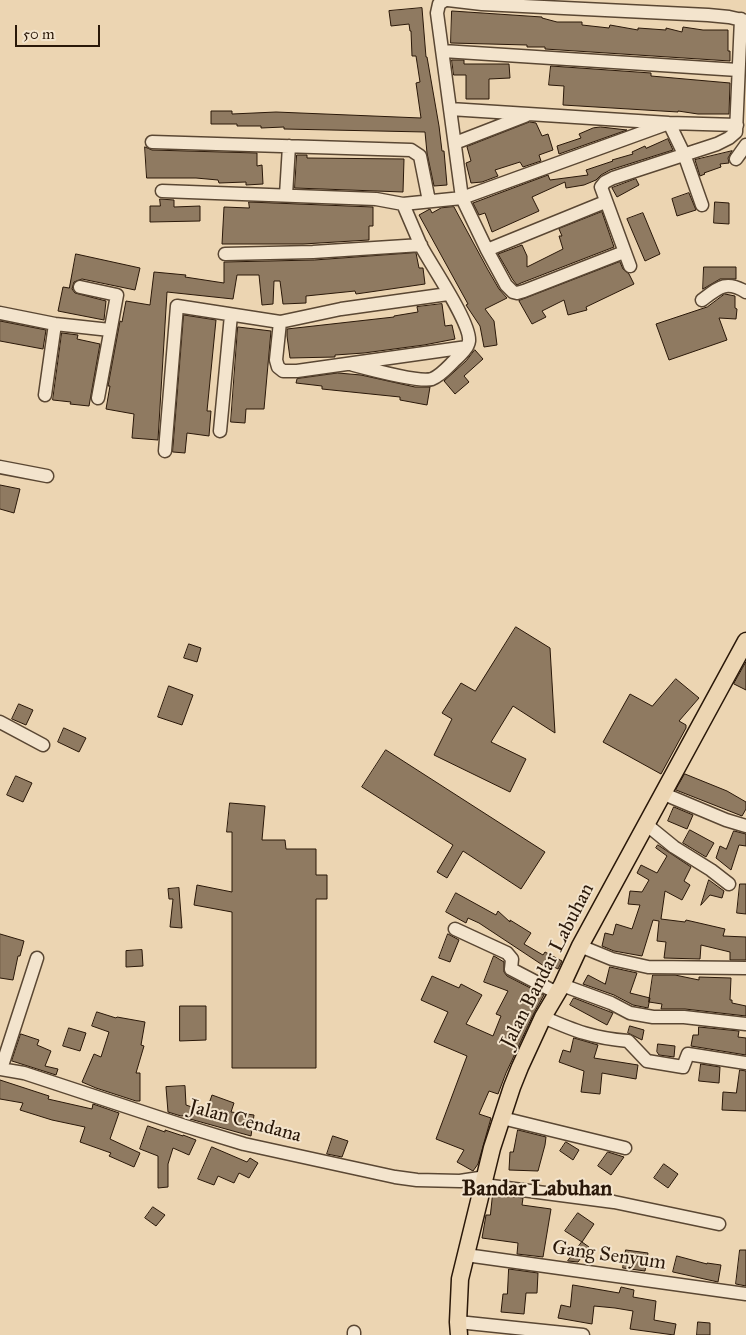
<!DOCTYPE html>
<style>
body{margin:0}
#map{position:relative;width:746px;height:1335px;overflow:hidden;background:#ecd5b2;font-family:"IM FELL Great Primer",serif}
canvas{display:block}
.scale{position:absolute;left:15px;top:25px;width:85px;height:22px;box-sizing:border-box;border:2px solid #2a1809;border-top:0;padding-left:6px;font-size:15px;line-height:18px;white-space:nowrap;color:#2a1809;-webkit-text-stroke:4px #f3e4cd;paint-order:stroke}
</style>
<div id="map">
<canvas width="746" height="1335"></canvas>
<div class="scale">50 m</div>
</div>
<script>
const c = document.querySelector('canvas').getContext('2d');
c.lineJoin = 'round';
function fill(path, color) {
  c.fillStyle = color;
  c.fill(path, 'evenodd');
}
function trace(path, color, width, dash) {
  c.strokeStyle = color;
  c.lineWidth = width;
  c.lineCap = dash ? 'butt' : 'round';
  c.setLineDash(dash || []);
  c.stroke(path);
}
function label(font, color, halo, rows, align = 'center') {
  c.font = font + ' "IM FELL Great Primer",serif';
  c.lineWidth = 4;
  c.setLineDash([]);
  c.textBaseline = 'middle';
  c.strokeStyle = halo;
  c.fillStyle = color;
  for (const [text, x, y, turn = 0] of rows) {
    c.save();
    c.translate(x, y);
    c.rotate((+turn || 0) * Math.PI / 180);
    c.textAlign = isNaN(turn) ? turn : align;
    if (halo) c.strokeText(text, 0, 0);
    c.fillText(text, 0, 0);
    c.restore();
  }
}
const building = new Path2D(`
 M422,8L426,57H427L439,126L442,151H444L447,185L434,186L427,153L425,132L284,129V127L261,128V126H237V124H211V111H232V114L276,112L421,118L416,83L420,82L416,56H412L411,31H410L409,24L391,26L389,11Z
 M452,11L542,17V18L557,22H582V25L609,28L610,25L638,30V28L666,30V28L682,32L683,27L703,30H728V51H730V61L545,49V47H527V45L451,43Z
 M452,60H464V64H509L510,78L489,79V99H466V75H454Z
 M551,66L651,73V76L730,83L729,114H698L678,111V112L563,105L564,86L549,85Z
 M530,122L536,123L542,136L548,134L553,150L539,155L541,161L523,167L520,162L495,170L498,176L482,182L471,183L466,163L471,161L467,147Z
 M601,127L627,130L559,154L557,146L581,138L579,134L593,128Z
 M668,139L673,150L610,170L601,175L596,180L584,185L566,188L565,182L532,197L539,211L492,232L485,213L479,215L473,203L548,175L550,180L588,175L586,170L613,161L612,160L633,154L632,152L645,146L646,148Z
 M145,147L152,150L257,153V166L262,165L263,184L246,185V182L219,183L218,180L196,178H147Z
 M732,151L728,158L729,163L720,164L721,167L704,173L705,174L700,176L695,160Z
 M297,155H307V158L404,159L403,192L295,188Z
 M636,179L639,185L617,197L612,188Z
 M689,193L696,210L677,216L672,199Z
 M160,199L174,200V207L200,206V221L150,222V206H160Z
 M249,202L373,207V226H369V240L303,244H222L224,207L249,208Z
 M715,202L729,203V224L714,223Z
 M454,207L488,270L499,289L507,298L485,309L494,321L497,345L484,347L480,326L466,305L468,304L419,215L428,210L430,209L432,213L441,208Z
 M602,212L614,247L521,283L517,285L513,280L498,254L522,245L527,256V267L563,249L559,236H562L559,229Z
 M643,213L660,254L645,261L627,219Z
 M416,253L419,268H423L425,284L356,294L355,291L306,296V303L283,304L280,281H274L273,304L262,305L259,275H237L233,299L167,292L158,440L132,438L134,414L106,409L110,386H108L120,321L122,322L126,301L150,305L154,272L186,275L185,277L224,283V262L314,260Z
 M76,254L140,268L135,290L82,279L74,282L72,289L75,293L106,301L104,320L58,311L63,287L69,288Z
 M620,262L623,269L629,274L634,284L586,307L587,310L568,315L564,300L542,311L546,317L532,324L519,301Z
 M704,267H736V279H720L703,289Z
 M725,294L735,296V308L737,309L736,319L719,318L727,340L669,360L656,324L707,307Z
 M442,304L445,326L452,325L455,339L424,345L364,353L335,355V357L290,358L287,336V329L394,317V316L418,312L417,307Z
 M184,315L216,320L207,411H211L209,436L187,433L185,453L173,452Z
 M0,321L46,330L43,349L0,341Z
 M238,327L271,331L264,409H246L245,423L231,422Z
 M62,333L78,335L77,339L100,344L89,406L70,404L71,402L53,400Z
 M475,350L483,359L464,376L469,382L455,394L444,381L466,361Z
 M338,373L361,375L415,387H430L427,405L400,400V397L322,389V386L296,383L297,379Z
 M0,485L20,489L14,513L0,509Z
 M516,627L550,648L555,733L513,706L491,742L526,759L510,792L434,755L452,719L442,713L461,683L475,691Z
 M189,644L201,648L197,662L184,658Z
 M746,662V690L734,684Z
 M676,679L699,698L679,721L686,725V728L661,774L603,742L630,694L652,706Z
 M169,686L193,695L182,725L158,717Z
 M19,704L33,710L26,725L12,719Z
 M64,728L86,738L79,752L58,742Z
 M386,750L545,852L521,889L463,851L447,878L437,872L453,845L362,787Z
 M685,774L727,791L746,802V809L742,816L676,790Z
 M16,776L32,783L23,802L7,795Z
 M230,803L265,806L262,840H285L286,849H316V875H327V899H316V1068H232V912L194,905L197,885L232,892V832H227Z
 M674,807L693,815L687,829L668,821Z
 M690,830L714,843L706,857L683,843Z
 M734,831L746,834V846L739,845L731,870L716,858L720,846L726,849Z
 M658,845L691,867L684,881L690,885L682,900L665,891L661,919L685,922L686,920L725,929L723,936L746,937V960H730V952L701,945L700,959L664,958L666,942L657,941L659,921L653,920L642,956L614,951L602,946L605,933L613,935L616,924L632,929L640,905L628,904L630,891L642,892L649,880L637,873L641,865L657,873L667,856L656,848Z
 M709,880L724,891L722,898L710,895L701,905Z
 M740,884H746V914L737,913Z
 M179,888V889L182,928L170,927L173,899H169L168,889Z
 M456,893L496,915L498,911L510,922V920L531,933L524,944L543,955L545,952L562,961L558,969L552,966L550,970L479,923L468,918L466,923L446,912Z
 M0,934L24,941L20,956H18L13,980L0,978Z
 M448,934L459,940L450,962L439,958Z
 M142,950L143,966L126,967V951Z
 M494,956L504,962V972L507,976L544,995L534,1013L506,1073L498,1094L489,1091L479,1114L491,1118L478,1164L473,1171L457,1162L464,1150L436,1139L467,1056L434,1042L448,1012L421,1000L432,976L459,988L461,984L482,995L466,1024L493,1036L501,1016L496,1014L508,991L484,982Z
 M610,967L637,973L630,993L650,998L648,1008L633,1005L614,995L583,984L588,975L605,984Z
 M653,975H675L699,980V977L731,978L730,1000H732V1003L746,1006V1016L685,1009H661L662,1004L649,1002Z
 M574,998L613,1013L607,1025L570,1005Z
 M180,1006H206V1040L180,1041Z
 M97,1012L116,1018L117,1017L145,1022L141,1045L144,1046L136,1073H140V1101H136L96,1088L82,1082L94,1054L101,1057L109,1032L92,1026Z
 M630,1026L644,1030L642,1040L628,1033Z
 M699,1027L739,1031L738,1037L746,1038V1055L691,1046L693,1035H698Z
 M69,1028L86,1033L80,1051L63,1046Z
 M21,1034L39,1040L37,1045L51,1051L45,1066L58,1069L56,1075L12,1061Z
 M574,1038L598,1045L594,1058L638,1065L636,1079L602,1073L600,1094L581,1092L584,1071L559,1062L563,1050L570,1052Z
 M658,1044L675,1046L674,1057L659,1055L657,1052Z
 M701,1064L720,1067L719,1083L699,1081Z
 M740,1070L746,1071V1111L722,1110L723,1092L736,1093Z
 M0,1080L49,1096L48,1099L92,1109L93,1104L119,1113L110,1139L140,1153L134,1167L109,1156L111,1153L80,1142L85,1127L52,1120L20,1110L23,1103L0,1099Z
 M185,1086L186,1105L206,1112L212,1095L234,1103L231,1112L254,1115L251,1136L190,1119L192,1115L181,1116L168,1112L166,1087Z
 M148,1126L165,1132V1130L183,1136V1135L196,1140L189,1155L173,1148L168,1164V1187L158,1188V1156L140,1149Z
 M518,1130L546,1137L545,1145L538,1171L509,1170L510,1152H513Z
 M333,1136L348,1141L342,1157L327,1154Z
 M566,1142L579,1150L573,1160L560,1151Z
 M212,1147L247,1162L250,1158L258,1163L249,1178L239,1173L234,1183L218,1176L214,1185L198,1179Z
 M608,1152L624,1157L611,1175L598,1166Z
 M664,1164L678,1174L668,1188L654,1178Z
 M493,1194L523,1198L522,1205L551,1209L543,1257L517,1254L518,1243L482,1238L486,1215H490Z
 M153,1207L165,1215L156,1226L145,1218Z
 M578,1213L594,1224L582,1242L565,1231Z
 M582,1242L589,1247L578,1262L568,1261Z
 M626,1250L648,1253L645,1271L623,1268Z
 M740,1250H746V1286L736,1284Z
 M677,1256L707,1264V1263L721,1265L718,1282L673,1272Z
 M509,1269L538,1273L537,1293H526L524,1314L501,1312L503,1294H507Z
 M573,1285L619,1293L621,1287L634,1290L633,1297L656,1301L654,1320L676,1324L674,1335L630,1329L633,1311L615,1308L594,1306L592,1324L558,1318L561,1305L570,1307Z
 M698,1322L710,1323V1335H697Z`);
fill(building, '#8f7a61');
trace(building, '#2a1809', 1);
const minor = new Path2D(`
 M445,0L439,4L437,13L462,198L487,250L506,285L513,292L517,293L524,291L624,252
 M448,0L482,4L708,15L729,17L746,21
 M443,51L738,70
 M450,109L669,123L737,125
 M152,142L411,150L420,156L429,201
 M455,143L525,116
 M736,159L746,145
 M162,191L376,199L403,204L462,198L669,123L684,154L702,205
 M286,195L289,146
 M487,250L605,202
 M225,254L313,252L421,245
 M630,266L601,187L605,182L613,178L717,144L729,138L736,132L741,19
 M80,287L117,295L98,398
 M702,300C719,287 726,280 746,292
 M0,313L55,324L110,330
 M280,322L276,360L278,367L283,371H297L467,347
 M350,364C365,368 419,383 432,379C440,376 447,368 453,362C458,357 468,349 469,341C471,323 431,265 421,246C415,232 409,218 403,204
 M45,395L55,324
 M220,431L231,315
 M165,451L177,306L280,322L341,309L448,294
 M0,467L47,476
 M0,722L43,745
 M664,794L726,820L746,826
 M647,825L674,847L711,870L729,884
 M455,929L507,953L512,959L511,969L557,993
 M580,946L612,959L648,967L746,968
 M562,985L611,1003L630,1013L653,1017H684L746,1024
 M543,1017C575,1031 593,1038 628,1041L647,1061L683,1067L688,1054L746,1063
 M0,1069L24,1073L185,1126L244,1144L317,1160L395,1177L417,1180L460,1181L486,1177
 M1,1069L37,958
 M502,1118L625,1148
 M484,1185L614,1202L719,1224
 M466,1255L746,1294
 M458,1322L583,1335
 M354,1332V1335`);
const major = new Path2D(`
 M459,1335L458,1322L460,1279L492,1148L512,1087L520,1067L543,1017L562,985L580,946L746,641`);
trace(minor, '#5a4733', 15);
trace(major, '#2a1809', 19);
trace(minor, '#f3e4cd', 12);
trace(major, '#ecd5b2', 16);
label('20px', '#2a1809', '#f3e4cd', [
 ["Jalan Bandar Labuhan",548,966,-63],
 ["Jalan Cendana",245,1122,15],
 ["Gang Senyum",609,1256,8]
]);
label('bold 22px', '#2a1809', '#f3e4cd', [
 ["Bandar Labuhan",537,1190]
]);
</script>
